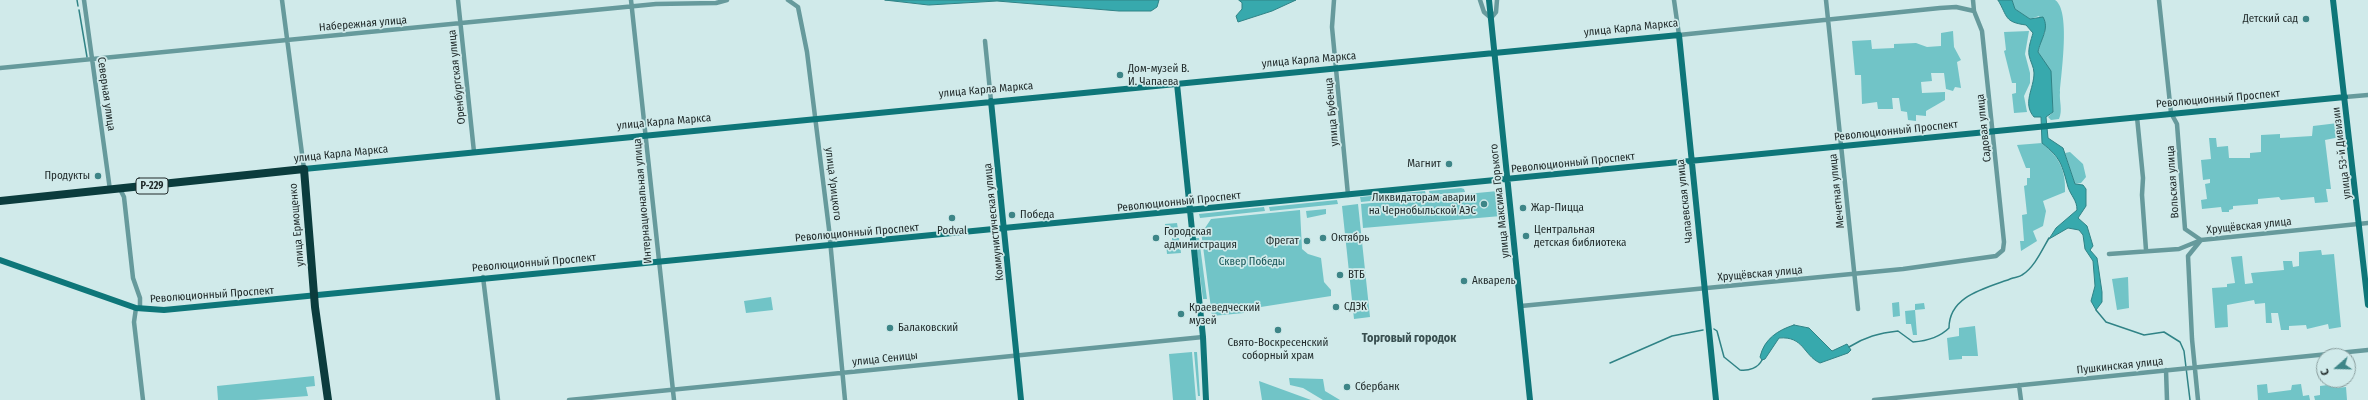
<!DOCTYPE html>
<meta charset="utf-8">
<style>
body{margin:0}
#map{position:relative;width:2368px;height:400px;overflow:hidden;background:#d0eaea;font-family:"Fira Sans Condensed",sans-serif}
canvas{display:block}
.north{position:absolute;left:2316px;top:348px;width:40px;height:40px;box-sizing:border-box;background:#d0eaea;border:1px solid #8a9e9e;border-radius:50%;rotate:250deg;font-size:11px;font-weight:700;line-height:16px;text-align:center;color:#212b2b}
.north::after{content:'';display:block;margin:auto;width:14px;height:18px;background:#3d8587;clip-path:polygon(50% 0,100% 100%,50% 72%,0 100%)}
</style>
<div id="map">
<canvas width="2368" height="400"></canvas>
<div class="north">С</div>
</div>
<script>
const c = document.querySelector('canvas').getContext('2d');
c.lineJoin = 'round';
function fill(path, color) {
  c.fillStyle = color;
  c.fill(path, 'evenodd');
}
function trace(path, color, width, dash) {
  c.strokeStyle = color;
  c.lineWidth = width;
  c.lineCap = dash ? 'butt' : 'round';
  c.setLineDash(dash || []);
  c.stroke(path);
}
function label(font, color, halo, rows, align = 'center') {
  c.font = font + ' "Fira Sans Condensed",sans-serif';
  c.lineWidth = 3.5;
  c.setLineDash([]);
  c.textBaseline = 'middle';
  c.strokeStyle = halo;
  c.fillStyle = color;
  for (const [text, x, y, turn = 0] of rows) {
    c.save();
    c.translate(x, y);
    c.rotate((+turn || 0) * Math.PI / 180);
    c.textAlign = isNaN(turn) ? turn : align;
    if (halo) c.strokeText(text, 0, 0);
    c.fillText(text, 0, 0);
    c.restore();
  }
}
fill(new Path2D(`
 M2012,0H2055C2071,10 2061,74 2060,92C2059,101 2063,110 2059,119L2051,120L2048,117L2053,112L2051,95L2045,63L2038,52L2041,38L2045,33L2039,16L2030,19L2015,9Z
 M1953,31L1954,47L1961,60L1957,62L1961,88L1955,87L1953,91L1946,89L1944,73H1931L1932,81L1921,82L1922,93L1945,92V100L1926,111V116L1916,115V121L1908,120L1907,112L1901,111L1899,98H1892L1893,109H1878L1877,102L1862,104L1861,75H1855L1852,41L1871,40L1872,49L1894,48V44L1916,43L1927,47L1941,46V33Z
 M2029,31L2025,54L2030,73V83L2024,96L2027,112L2014,113L2012,94L2016,93V83H2012L2004,51L2006,50L2004,32Z
 M2338,123L2340,137L2325,140L2331,189H2326L2328,202L2315,203L2314,197L2281,200L2279,197L2258,199V204L2233,206V209L2229,210V212H2222L2221,207L2202,209L2201,200L2207,199L2205,184L2210,183V179L2203,180L2201,160L2211,159L2209,138H2216L2217,147L2228,146L2229,158H2250V153L2261,152V135L2280,134V138L2312,136L2313,126Z
 M2042,143C2059,157 2066,170 2065,192L2043,201L2046,211L2043,226L2033,231L2037,241L2021,251L2020,241H2024L2022,215L2027,214L2024,186L2027,185V178H2030V168H2026L2017,145Z
 M2070,152L2083,164L2086,177L2081,183L2075,184L2065,153Z
 M1461,188L1464,189L1465,192L1430,195L1429,191Z
 M1425,191L1426,195L1361,202L1360,197Z
 M1498,191L1501,216L1363,228L1361,204Z
 M1337,200L1338,204L1270,211L1269,207Z
 M1358,204L1370,317L1354,319L1342,206Z
 M1264,207L1265,211L1200,218L1199,214Z
 M1326,209V214L1307,218L1306,211Z
 M1300,210L1302,249L1308,254L1321,258L1324,282L1331,290V296L1248,309L1244,311V313L1212,316L1201,231H1203L1211,219Z
 M1177,223L1179,235H1172L1171,232L1165,230V224Z
 M1172,238H1179L1181,253L1167,254L1166,243L1172,241Z
 M1195,238H1199L1207,299H1203Z
 M2321,250L2322,255L2334,254L2341,327L2329,329L2328,324L2307,329L2306,325L2289,326V330H2281L2278,313H2271L2272,323H2266L2265,303L2255,304L2254,300L2227,305L2228,327L2215,328L2212,288L2227,287V284L2235,283L2231,257L2242,256L2245,284L2253,283L2251,273L2284,270L2283,261H2292L2293,267L2299,266V252Z
 M2128,277L2129,308L2117,310L2112,279Z
 M771,297L773,310L746,313L744,301Z
 M1899,302L1900,316L1893,317L1892,303Z
 M1924,303L1925,309L1915,310L1917,335H1913L1911,324H1906L1905,311L1915,310V304Z
 M1975,326L1978,356H1962V359L1949,360L1947,338L1959,336V328Z
 M1192,352L1196,400H1173L1169,354Z
 M1194,352H1197L1200,396H1198Z
 M314,376L315,386L306,387L308,396L256,400H218L217,386Z
 M1289,378L1323,379L1325,391L1340,400H1323L1303,388L1290,385Z
 M1259,381L1311,400H1262Z
 M2267,384L2268,393L2291,390L2292,385L2301,384L2303,396L2309,395L2310,400H2258L2257,385Z
 M2336,384L2337,388L2346,387L2347,400H2315L2314,396L2320,395V386Z`), '#71c4c7');
const water = new Path2D(`
 M885,0H1159L1157,7L1151,11H1119L997,1L929,5Z
 M1239,0H1296L1272,11L1238,22L1236,16L1242,9V3Z
 M1998,0H2012L2015,9L2030,19L2043,17C2050,29 2040,40 2038,52L2051,71L2053,112L2046,117L2048,138L2063,148L2075,184L2083,185L2086,189V206L2078,218L2087,226L2093,246L2090,250L2097,258L2102,292V302L2096,310L2091,301L2095,286L2093,261L2085,249L2083,235L2079,230L2068,228L2049,239L2056,228L2077,210C2077,200 2071,196 2068,187C2062,165 2061,158 2042,143L2041,117H2034C2022,103 2034,89 2034,73C2034,67 2030,61 2029,55C2028,48 2031,40 2033,33L2026,25C2004,22 2008,17 1998,0Z
 M1794,325L1809,328L1832,351L1847,344L1851,350L1848,353L1820,363C1803,355 1804,336 1779,338L1765,359L1762,360L1760,357C1764,339 1778,330 1794,325Z`);
fill(water, '#37a9ad');
trace(water, '#308386', 1);
trace(new Path2D(`
 M77,0L78,6
 M79,10L87,57
 M2096,310L2106,322L2144,335L2164,332L2180,342L2184,351L2190,400
 M1714,329L1717,331L1724,357L1740,370C1749,371 1758,368 1762,360
 M1849,347C1865,337 1879,333 1898,331L1913,342C1926,341 1940,337 1949,328C1949,295 1987,288 2013,278C2016,277 2020,277 2022,275C2034,268 2042,250 2049,238
 M1610,363L1672,336L1703,330`), '#308386', 1.5);
trace(new Path2D(`
 M84,0L110,190
 M282,0L304,169
 M458,0L474,152
 M631,0C645,133 660,267 674,400
 M788,0L798,7L807,52L829,229L845,400
 M1334,0L1332,27L1348,195
 M1480,0L1484,12L1491,18L1496,12L1497,0
 M1674,0L1679,35L1940,8L1956,7L1974,11
 M1826,0L1858,309
 M2159,0L2171,113L2177,124L2185,229L2201,240L2188,256L2192,339L2198,400
 M985,41L991,101
 M0,68L656,4L716,3L727,0
 M2345,97L2368,95
 M2137,117L2143,178L2142,195L2146,250
 M120,189L124,197L133,278L140,298V308
 M2109,254L2179,249L2201,240L2368,223
 M483,277L498,400
 M1521,306L1903,269L1996,256L2003,250L2004,242L1982,31L1974,11L1973,0
 M136,308L134,322L143,400
 M2166,370L2167,400
 M2019,385L2021,400
 M569,400L1203,337
 M1874,400L2368,350`), '#669a9c', 4.5);
trace(new Path2D(`
 M1489,0L1530,400
 M2333,0L2368,305
 M1177,84L1203,337L1206,400
 M991,101L1021,400
 M304,169L1679,35L1716,400
 M0,260L136,308L164,310L2345,97`), '#0e7679', 6);
trace(new Path2D(`
 M0,201L304,169L315,307L328,400`), '#0b3c3d', 8);
for (const [x, y, r, color] of [
 [2306,19,4,"#3d8587"],
 [1120,75,4,"#3d8587"],
 [1449,164,4,"#3d8587"],
 [98,176,4,"#3d8587"],
 [1484,204,4,"#3d8587"],
 [1523,208,4,"#3d8587"],
 [1012,215,4,"#3d8587"],
 [952,218,4,"#3d8587"],
 [1526,236,4,"#3d8587"],
 [1156,238,4,"#3d8587"],
 [1323,238,4,"#3d8587"],
 [1307,241,4,"#3d8587"],
 [1340,275,4,"#3d8587"],
 [1464,281,4,"#3d8587"],
 [1336,307,4,"#3d8587"],
 [1181,314,4,"#3d8587"],
 [890,328,4,"#3d8587"],
 [1278,330,4,"#3d8587"],
 [1347,387,4,"#3d8587"]
]) {
  const dot = new Path2D();
  dot.arc(x, y, r, 0, 2 * Math.PI);
  c.fillStyle = color;
  c.fill(dot);
  trace(dot, '#d0eaea', 1.5);
}
for (const [x, y, w] of [
 [152,186,32]
]) {
  const box = new Path2D();
  box.roundRect(x - w / 2, y - 8, w, 16, 3);
  c.fillStyle = '#d0eaea';
  c.fill(box);
  trace(box, '#212b2b', 1);
}
label('bold 10px', '#212b2b', null, [
 ["Р-229",152,186]
]);
label('11px', '#212b2b', '#d0eaea', [
 ["Детский сад",2298,19,"right"],
 ["Дом-музей В.",1128,69],
 ["И. Чапаева",1128,82],
 ["Магнит",1441,164,"right"],
 ["Продукты",90,176,"right"],
 ["Ликвидаторам аварии",1476,198,"right"],
 ["на Чернобыльской АЭС",1476,211,"right"],
 ["Жар-Пицца",1531,208],
 ["Победа",1020,215],
 ["Центральная",1534,230],
 ["детская библиотека",1534,243],
 ["Podval",952,231,"center"],
 ["Городская",1164,232],
 ["администрация",1164,245],
 ["Октябрь",1331,238],
 ["Фрегат",1299,241,"right"],
 ["ВТБ",1348,275],
 ["Акварель",1472,281],
 ["СДЭК",1344,307],
 ["Краеведческий",1189,308],
 ["музей",1189,321],
 ["Балаковский",898,328],
 ["Свято-Воскресенский",1278,343,"center"],
 ["соборный храм",1278,356,"center"],
 ["Сбербанк",1355,387]
], 'left');
label('11px', '#212b2b', '#d0eaea', [
 ["Набережная улица",363,24,-5],
 ["улица Карла Маркса",1631,28,-6],
 ["улица Карла Маркса",1309,60,-5],
 ["Оренбургская улица",457,77,-96],
 ["улица Карла Маркса",986,90,-5],
 ["Северная улица",106,94,82],
 ["Революционный Проспект",2218,99,-5],
 ["улица Бубенца",1332,112,-95],
 ["улица Карла Маркса",664,122,-5],
 ["Садовая улица",1984,128,-96],
 ["Революционный Проспект",1896,131,-6],
 ["улица 53-й Дивизии",2342,153,-97],
 ["улица Карла Маркса",341,154,-6],
 ["Революционный Проспект",1573,163,-6],
 ["Вольская улица",2173,182,-94],
 ["улица Урицкого",833,184,83],
 ["Мечетная улица",1837,191,-96],
 ["Интернациональная улица",643,201,-95],
 ["улица Максима Горького",1500,201,-96],
 ["Чапаевская улица",1685,201,-96],
 ["Революционный Проспект",1179,202,-6],
 ["Коммунистическая улица",994,222,-96],
 ["улица Ермощенко",297,225,-95],
 ["Хрущёвская улица",2249,226,-6],
 ["Революционный Проспект",857,233,-5],
 ["Революционный Проспект",534,263,-5],
 ["Хрущёвская улица",1760,274,-5],
 ["Революционный Проспект",212,295,-4],
 ["улица Сеницы",885,359,-6],
 ["Пушкинская улица",2120,366,-6]
]);
label('11px', '#125254', '#d0eaea', [
 ["Сквер Победы",1252,262]
]);
label('bold 12px', '#384e4f', '#d0eaea', [
 ["Торговый городок",1409,339]
]);
</script>
